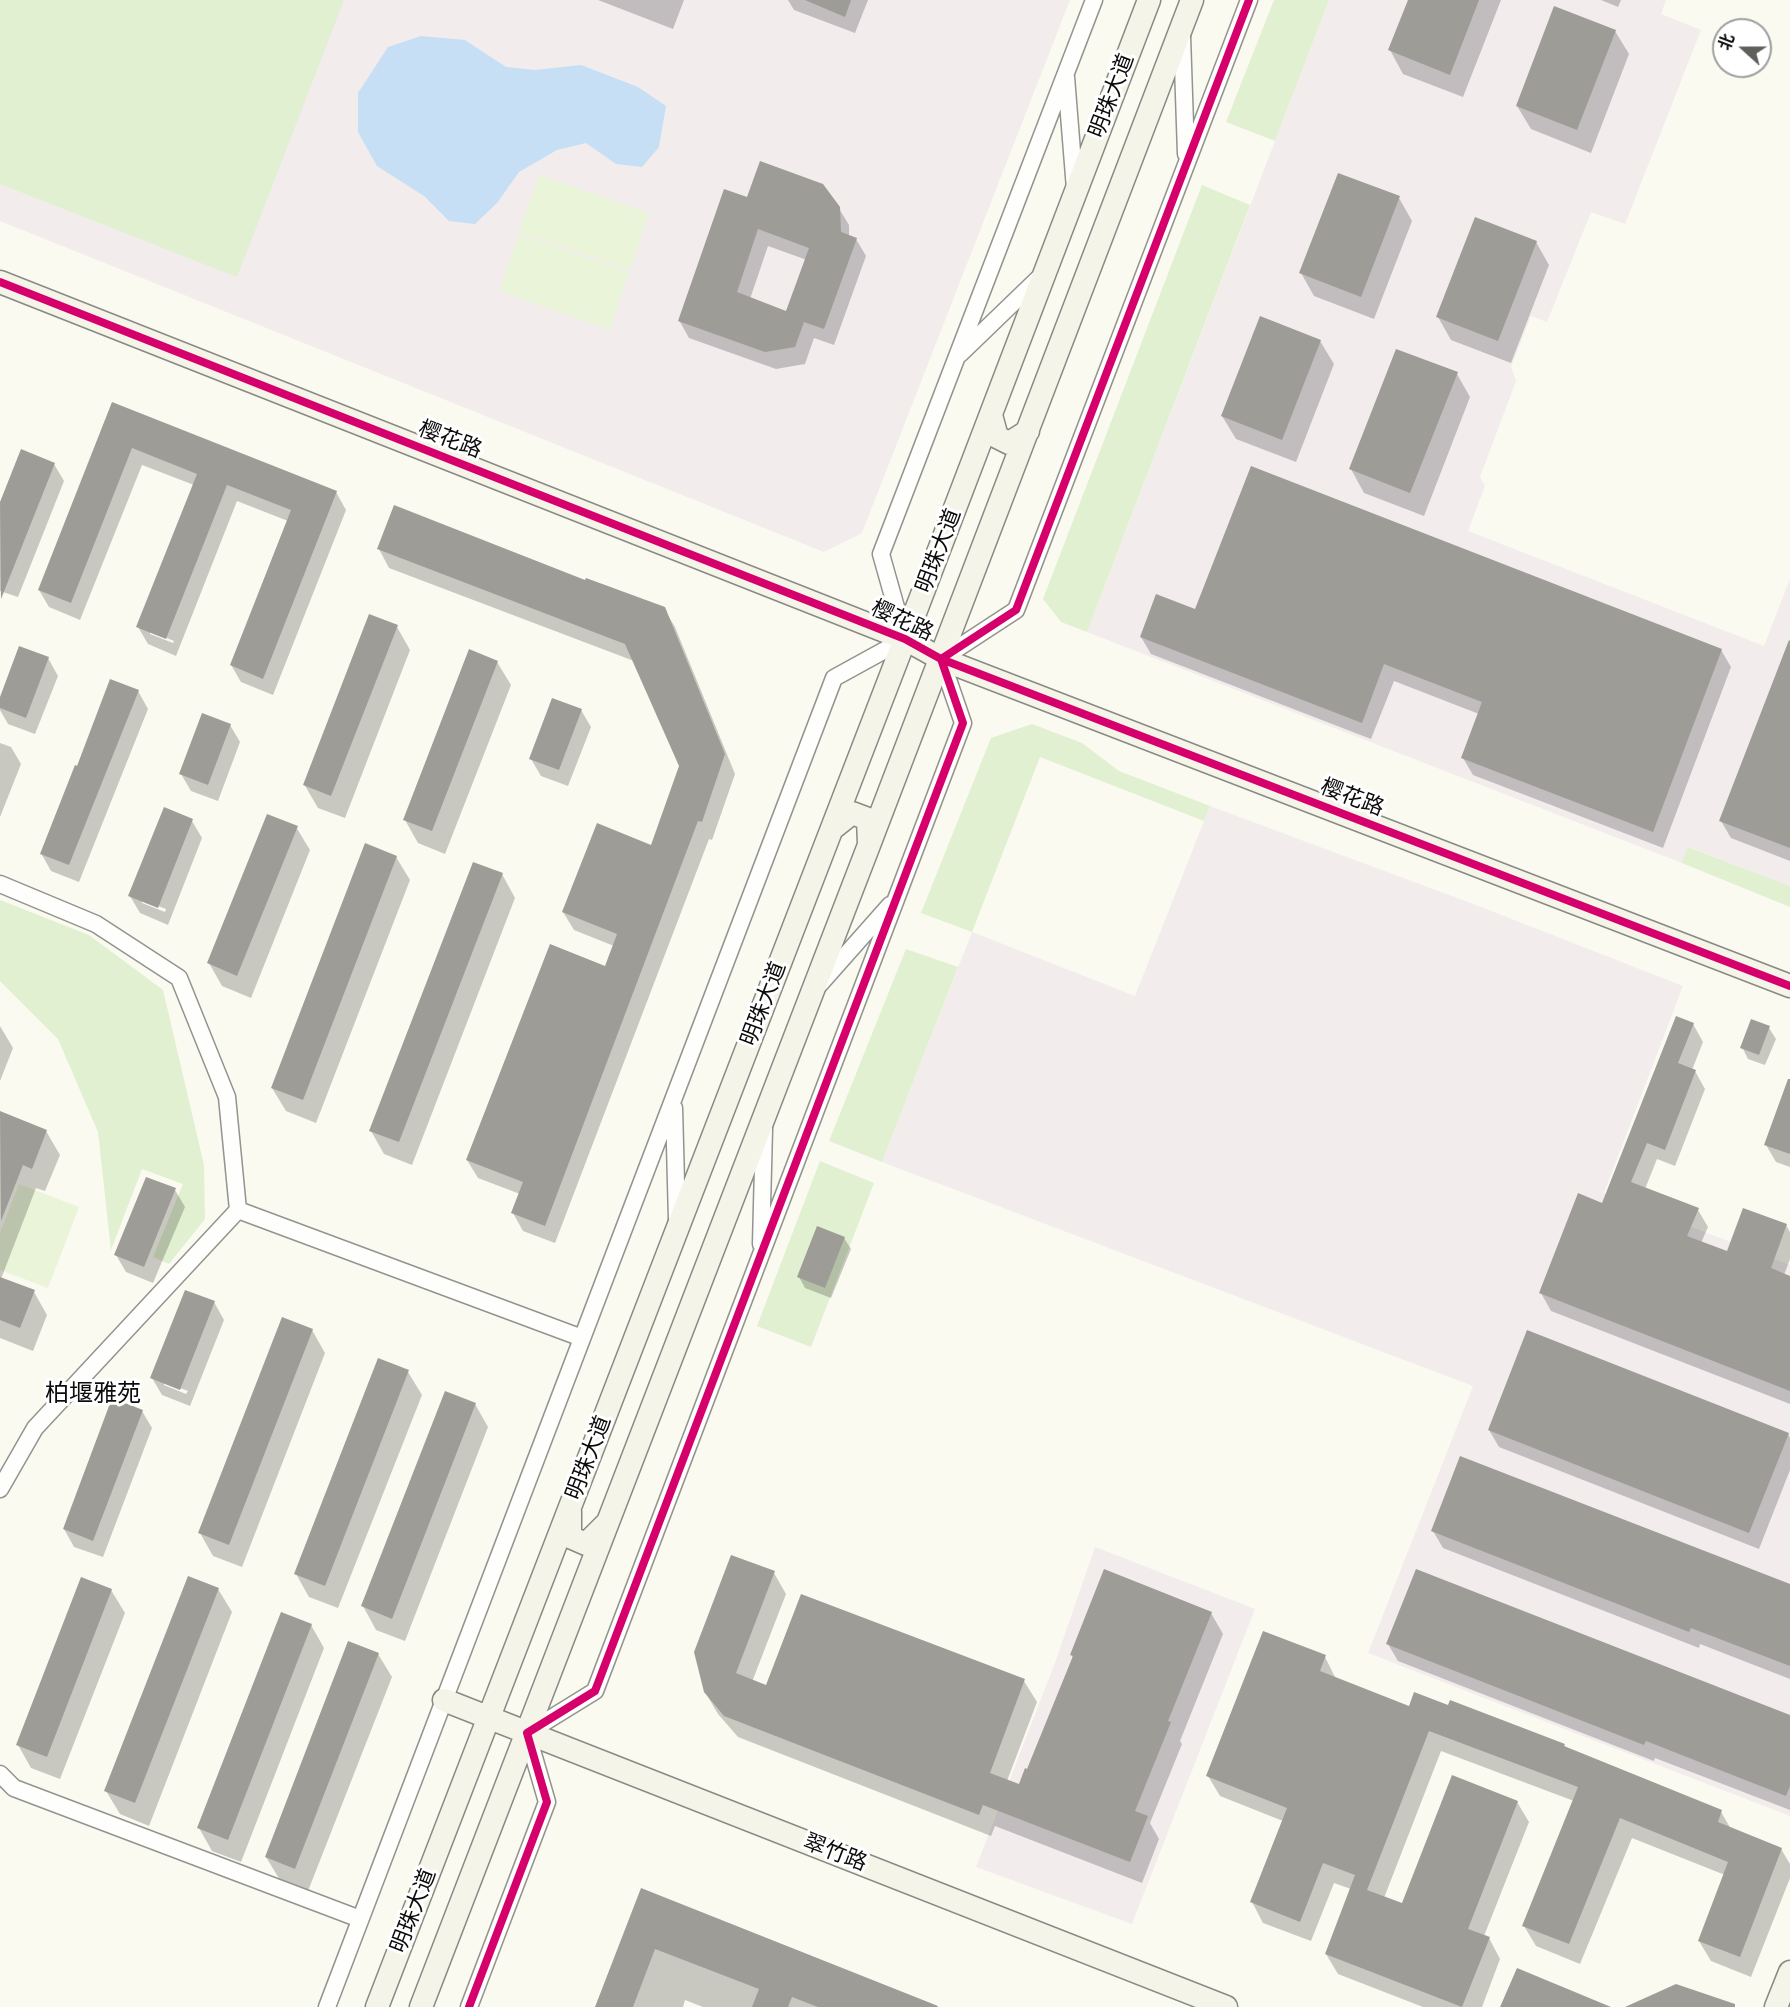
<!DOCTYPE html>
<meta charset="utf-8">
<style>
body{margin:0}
#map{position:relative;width:1790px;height:2007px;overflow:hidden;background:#fafaf0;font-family:"Zilla Slab","Noto Sans SC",serif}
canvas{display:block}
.north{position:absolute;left:1712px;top:18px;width:60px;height:60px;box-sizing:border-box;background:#fff;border:2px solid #9e9e9e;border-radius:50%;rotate:291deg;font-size:16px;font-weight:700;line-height:24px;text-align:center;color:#0c0c0c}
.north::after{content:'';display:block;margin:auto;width:21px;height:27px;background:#5f5f5c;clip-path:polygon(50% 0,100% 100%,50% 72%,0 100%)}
</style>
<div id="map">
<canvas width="1790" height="2007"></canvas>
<div class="north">北</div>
</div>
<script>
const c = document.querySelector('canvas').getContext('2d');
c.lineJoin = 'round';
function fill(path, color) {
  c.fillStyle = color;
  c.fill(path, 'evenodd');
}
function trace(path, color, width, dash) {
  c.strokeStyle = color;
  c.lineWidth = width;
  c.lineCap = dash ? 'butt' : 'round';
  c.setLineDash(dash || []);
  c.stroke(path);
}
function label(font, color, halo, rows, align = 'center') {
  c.font = font + ' "Zilla Slab","Noto Sans SC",serif';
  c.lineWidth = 6;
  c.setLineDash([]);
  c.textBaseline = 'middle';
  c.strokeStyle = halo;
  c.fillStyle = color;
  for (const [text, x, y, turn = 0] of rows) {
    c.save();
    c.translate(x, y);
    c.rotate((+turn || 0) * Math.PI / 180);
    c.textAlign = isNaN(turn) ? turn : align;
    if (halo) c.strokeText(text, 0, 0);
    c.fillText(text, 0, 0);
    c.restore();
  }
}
fill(new Path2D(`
 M0,0H1070L862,533L824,552L0,221Z
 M1329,0H1666L1661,14L1701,30L1625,224L1591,212L1547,322L1531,316L1511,367L1516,381L1480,477L1485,486L1468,531L1764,646L1790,579V886L1689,847L1682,863L1087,632Z
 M1210,806L1481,907L1683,986L1604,1193L1790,1265V1816L1368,1653L1473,1386L882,1162L972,932L1135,996Z
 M1095,1547L1255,1609L1132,1924L976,1867L1056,1660Z`), '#f2eced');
fill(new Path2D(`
 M0,0H344L237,277L0,184Z
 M1274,0H1329L1275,141L1226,122Z
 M1202,185L1250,205L1087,632L1061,622L1043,599Z
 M1032,724L1082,743L1119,771L1210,806L1204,821L1040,757L972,932L921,913L991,738Z
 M1688,847L1790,886V907L1682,863Z
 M0,900L89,935L163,990L204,1165L205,1219L169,1264L153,1257L183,1184L142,1169L111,1250L98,1132L58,1039L0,981Z
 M906,949L958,967L882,1162L829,1141Z
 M820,1161L874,1183L811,1347L757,1326Z`), '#e0f0d0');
fill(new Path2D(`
 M539,175L649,213L630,270L519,232Z
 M519,234L629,272L610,330L499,291Z
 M19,1184L79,1207L48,1288L0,1270V1233Z`), '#eaf4d9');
fill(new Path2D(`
 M421,36L465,40L506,67L535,70L581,65L638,87L666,106L659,147L642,167L616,164L586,143L557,150L519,172L497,203L475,224L449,221L424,196L377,166L358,132V93L388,47Z`), '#c6dff4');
fill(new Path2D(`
 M598,0H684L673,29Z
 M788,0H868L855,33L794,10Z
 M1409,0H1501L1463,97L1403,74L1390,50Z
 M1601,0H1621L1618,7Z
 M1615,31L1629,54L1591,153L1531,129L1517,106Z
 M1399,198L1412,221L1374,319L1314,296L1301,273Z
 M748,199L838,207L849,225V237L856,239L866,256L834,345L814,338L805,364L776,369L689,338L679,320ZM768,246L807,260L787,312L750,299Z
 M1536,242L1549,265L1511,363L1451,340L1438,317Z
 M1320,341L1334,364L1296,462L1236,439L1222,416Z
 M1457,374L1470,397L1424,516L1364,493L1351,469Z
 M113,404L336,492L346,510L273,695L241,682L231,665L288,521L237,501L176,656L148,644L138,627L194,485L142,465L80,620L49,607L39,590ZM150,631L174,641L173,643L150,634Z
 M22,451L54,464L64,481L18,597L0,591V506Z
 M379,549L586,582L664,609L675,627L735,774L712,840L709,839L555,1243L523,1231L513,1213L520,1194L478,1178L467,1160L606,967L614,946L574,930L563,912L652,847L681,766L634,661L389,568Z
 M1196,611L1721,650L1731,667L1663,848L1473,775L1463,758L1479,714L1394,681L1371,739L1151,654L1141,637Z
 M397,627L410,650L345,818L318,808L304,784Z
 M1790,641V861L1731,838L1721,821Z
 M48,658L58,676L35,734L8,724L0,710V702Z
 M497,662L511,685L445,854L418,843L405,820Z
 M138,691L148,709L79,882L51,871L41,853Z
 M581,710L591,727L568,786L541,776L531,759Z
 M230,725L240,742L218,801L191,791L181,774Z
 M0,743L11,747L21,764L0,817Z
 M192,821L202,838L168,925L140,913L130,896ZM142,900L166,909L165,912L142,903Z
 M296,827L310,850L251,998L222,986L209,963Z
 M396,857L410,880L316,1123L286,1111L272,1088Z
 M502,874L515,898L412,1165L384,1154L371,1131Z
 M1693,1024L1703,1042L1692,1070L1695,1071L1705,1089L1675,1166L1657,1159L1645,1189L1698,1210L1708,1227L1701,1243L1728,1253L1786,1225L1790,1232V1259L1784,1275L1790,1278V1404L1551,1311L1541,1293L1603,1205Z
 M0,1026L13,1048L0,1081Z
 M1769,1028L1776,1039L1765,1065L1748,1059L1742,1047Z
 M1790,1090V1167L1776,1162L1766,1145Z
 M0,1113L46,1131L60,1155L45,1191L36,1188L1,1279L34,1292L47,1315L33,1351L0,1338Z
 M175,1190L185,1207L153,1283L126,1272L116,1255Z
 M844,1238L851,1249L831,1298L805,1288L799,1277Z
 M214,1302L224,1320L190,1406L162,1395L152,1378ZM164,1382L188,1391L186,1394L164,1385Z
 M312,1330L325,1353L242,1567L213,1556L200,1533Z
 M408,1372L422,1395L338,1608L309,1597L296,1574Z
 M475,1404L488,1427L405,1641L376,1630L363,1606Z
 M142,1411L152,1428L103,1557L74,1547L64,1529Z
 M1489,1430L1788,1434L1790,1438V1470L1759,1549L1499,1447Z
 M1433,1531L1790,1585V1679L1700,1644L1699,1648L1443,1548Z
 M774,1573L786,1594L752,1682L767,1687L802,1595L1024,1681L1037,1702L1007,1781L1020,1786L1028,1771L1073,1658L1071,1654L1211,1613L1223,1634L1180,1741L1182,1744L1150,1823L1159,1839L1142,1883L995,1826L991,1836L738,1737L718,1714L705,1692Z
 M218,1589L232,1612L149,1826L120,1814L106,1791Z
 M111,1590L125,1613L60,1779L31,1768L18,1745Z
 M311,1625L324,1648L241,1862L212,1851L199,1828Z
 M1388,1644L1790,1716V1810L1655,1758L1654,1761L1398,1661Z
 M378,1654L392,1677L308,1891L280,1880L266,1857Z
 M1325,1657L1336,1679L1410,1708L1564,1745L1567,1749L1721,1812L1731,1829L1781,1849L1790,1864V1878L1751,1977L1711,1961L1699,1941L1725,1875L1632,1838L1580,1964L1536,1946L1524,1926L1574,1801L1441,1751L1384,1898L1403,1905L1517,1802L1529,1822L1484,1936L1489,1938L1500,1959L1482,2007H1423L1338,1974L1326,1954L1351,1889L1334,1883L1311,1941L1263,1923L1252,1902L1283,1821L1220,1796L1208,1776Z
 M642,1890L937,2006L938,2007H703L685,2000L683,2007H596Z`), '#0003');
fill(new Path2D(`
 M805,0H851L845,17Z
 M1408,0H1479L1450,75L1388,50Z
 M1554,6L1616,30L1577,130L1516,106Z
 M760,161L823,184L840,207L841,232L857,238L824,329L804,322L795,347L765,352L678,321L724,189L747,197ZM758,229L809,248L786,311L737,292Z
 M1338,173L1400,196L1361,297L1299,273Z
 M1475,217L1537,241L1498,341L1436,317Z
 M1260,316L1321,340L1282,440L1221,416Z
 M1396,349L1458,372L1410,493L1349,469Z
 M112,402L337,491L263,679L230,665L291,510L227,485L166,639L136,627L197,474L132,448L71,603L38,590Z
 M21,449L55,463L1,599L0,502Z
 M1251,466L1722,649L1653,832L1461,758L1482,702L1384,664L1362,723L1140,637L1156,594L1195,609Z
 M394,505L585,580L586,578L665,607L725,754L702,822L698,821L545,1226L511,1213L523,1182L466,1160L550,944L605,966L617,934L562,912L597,823L651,845L679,766L625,644L377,549Z
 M369,614L398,625L331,796L303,785Z
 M1789,640L1790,641V848L1719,821Z
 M19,646L49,657L26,718L0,708V697Z
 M469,649L498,661L432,831L403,820Z
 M110,679L139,690L69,865L40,854L75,765L77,766Z
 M552,698L582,709L559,770L529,759Z
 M202,713L231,724L208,785L179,774Z
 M164,807L193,819L158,908L128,896Z
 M267,814L298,826L237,976L207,963Z
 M365,843L397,856L303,1100L271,1088Z
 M473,862L503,873L399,1142L369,1131Z
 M1676,1016L1694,1023L1678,1063L1696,1070L1665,1150L1647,1143L1631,1182L1699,1208L1687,1236L1727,1251L1743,1208L1787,1224L1771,1268L1790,1276V1391L1539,1293L1578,1193L1602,1203Z
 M1751,1019L1770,1026L1759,1055L1740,1048Z
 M1788,1079H1790V1154L1764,1145Z
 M0,1111L47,1130L32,1169L23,1165L1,1221Z
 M146,1177L176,1188L144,1267L114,1255Z
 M817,1226L845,1237L825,1288L797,1277Z
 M0,1277L35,1290L20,1328L0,1320Z
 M185,1290L215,1301L180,1390L150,1378Z
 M282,1317L313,1329L229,1545L198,1533Z
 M1527,1330L1789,1433L1749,1533L1488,1430Z
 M378,1358L409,1370L325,1586L294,1574Z
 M445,1391L476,1403L392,1619L361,1606Z
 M112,1398L143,1410L93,1541L63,1529Z
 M1460,1456L1790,1584V1666L1691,1628L1689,1632L1431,1531Z
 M731,1555L775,1571L736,1673L766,1685L801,1594L1025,1679L990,1773L1019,1784L1025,1768L1027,1769L1073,1656L1070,1655L1104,1569L1212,1612L1168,1721L1171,1722L1135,1811L1148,1816L1130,1862L983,1805L979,1815L724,1716L704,1692L694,1652Z
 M1416,1569L1790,1715V1786L1786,1796L1646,1741L1644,1745L1386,1644Z
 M188,1576L219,1588L135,1803L104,1791Z
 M81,1577L112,1589L47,1757L16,1745Z
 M281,1612L312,1624L228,1840L197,1828Z
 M1263,1631L1326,1655L1320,1671L1409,1706L1414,1692L1448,1705L1450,1700L1565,1744L1564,1746L1722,1810L1718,1822L1782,1848L1740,1957L1698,1941L1728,1862L1620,1818L1569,1944L1522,1926L1578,1787L1429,1731L1367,1890L1402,1903L1452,1775L1518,1801L1468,1929L1490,1937L1462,2007L1325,1954L1355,1875L1323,1863L1300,1922L1250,1902L1287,1808L1206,1776Z
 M348,1641L379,1653L295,1869L265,1857Z
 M641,1888L938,2006L937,2007H818L792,1997L788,2007H752L759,1989L655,1949L633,2007H595Z
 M1517,1968L1611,2007H1500Z
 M1676,1984L1735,2004V2007H1625Z`), '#9d9c96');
const street = new Path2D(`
 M1182,36L1186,154
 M1066,77L1075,189
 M960,354L1043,274
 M0,884L96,924L179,978L227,1097L238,1210L582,1338
 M820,984L890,905
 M674,1108L677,1220
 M761,1244L764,1129
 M0,1489L35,1428L238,1210
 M0,1774L14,1788L360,1919
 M327,2007L834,678L905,639L881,554L1094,0
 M469,2007L547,1802L527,1733L595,1691L963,723L941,659L1016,610L1249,0`);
const secondary = new Path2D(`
 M0,282L905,639L941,659L1790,986
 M991,415L997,437L1009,443L1028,431
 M832,829L852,813L868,819L869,844
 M570,1512V1537L586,1544L605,1525
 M444,1700L1226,2007
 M377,2007L905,639L1149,0
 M421,2007L869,845L1192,0
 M1776,2007L1790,1972`);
trace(street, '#93938f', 19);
trace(secondary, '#8a8a85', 25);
trace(street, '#fefefd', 16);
trace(secondary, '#f4f4e8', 22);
trace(new Path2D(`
 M0,282L905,639L941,659L1790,986
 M469,2007L547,1802L527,1733L595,1691L963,723L941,659L1016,610L1249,0`), '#d6006c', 8);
label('22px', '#0c0c0c', '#fff', [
 ["明珠大道",1112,96,-69],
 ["樱花路",450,440,21],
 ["明珠大道",939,551,-69],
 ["樱花路",902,621,25],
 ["樱花路",1352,798,21],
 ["明珠大道",764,1004,-69],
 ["明珠大道",589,1458,-69],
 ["翠竹路",835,1853,21],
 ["明珠大道",414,1911,-69]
]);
label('24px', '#0c0c0c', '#fff', [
 ["柏堰雅苑",93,1394]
]);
</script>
